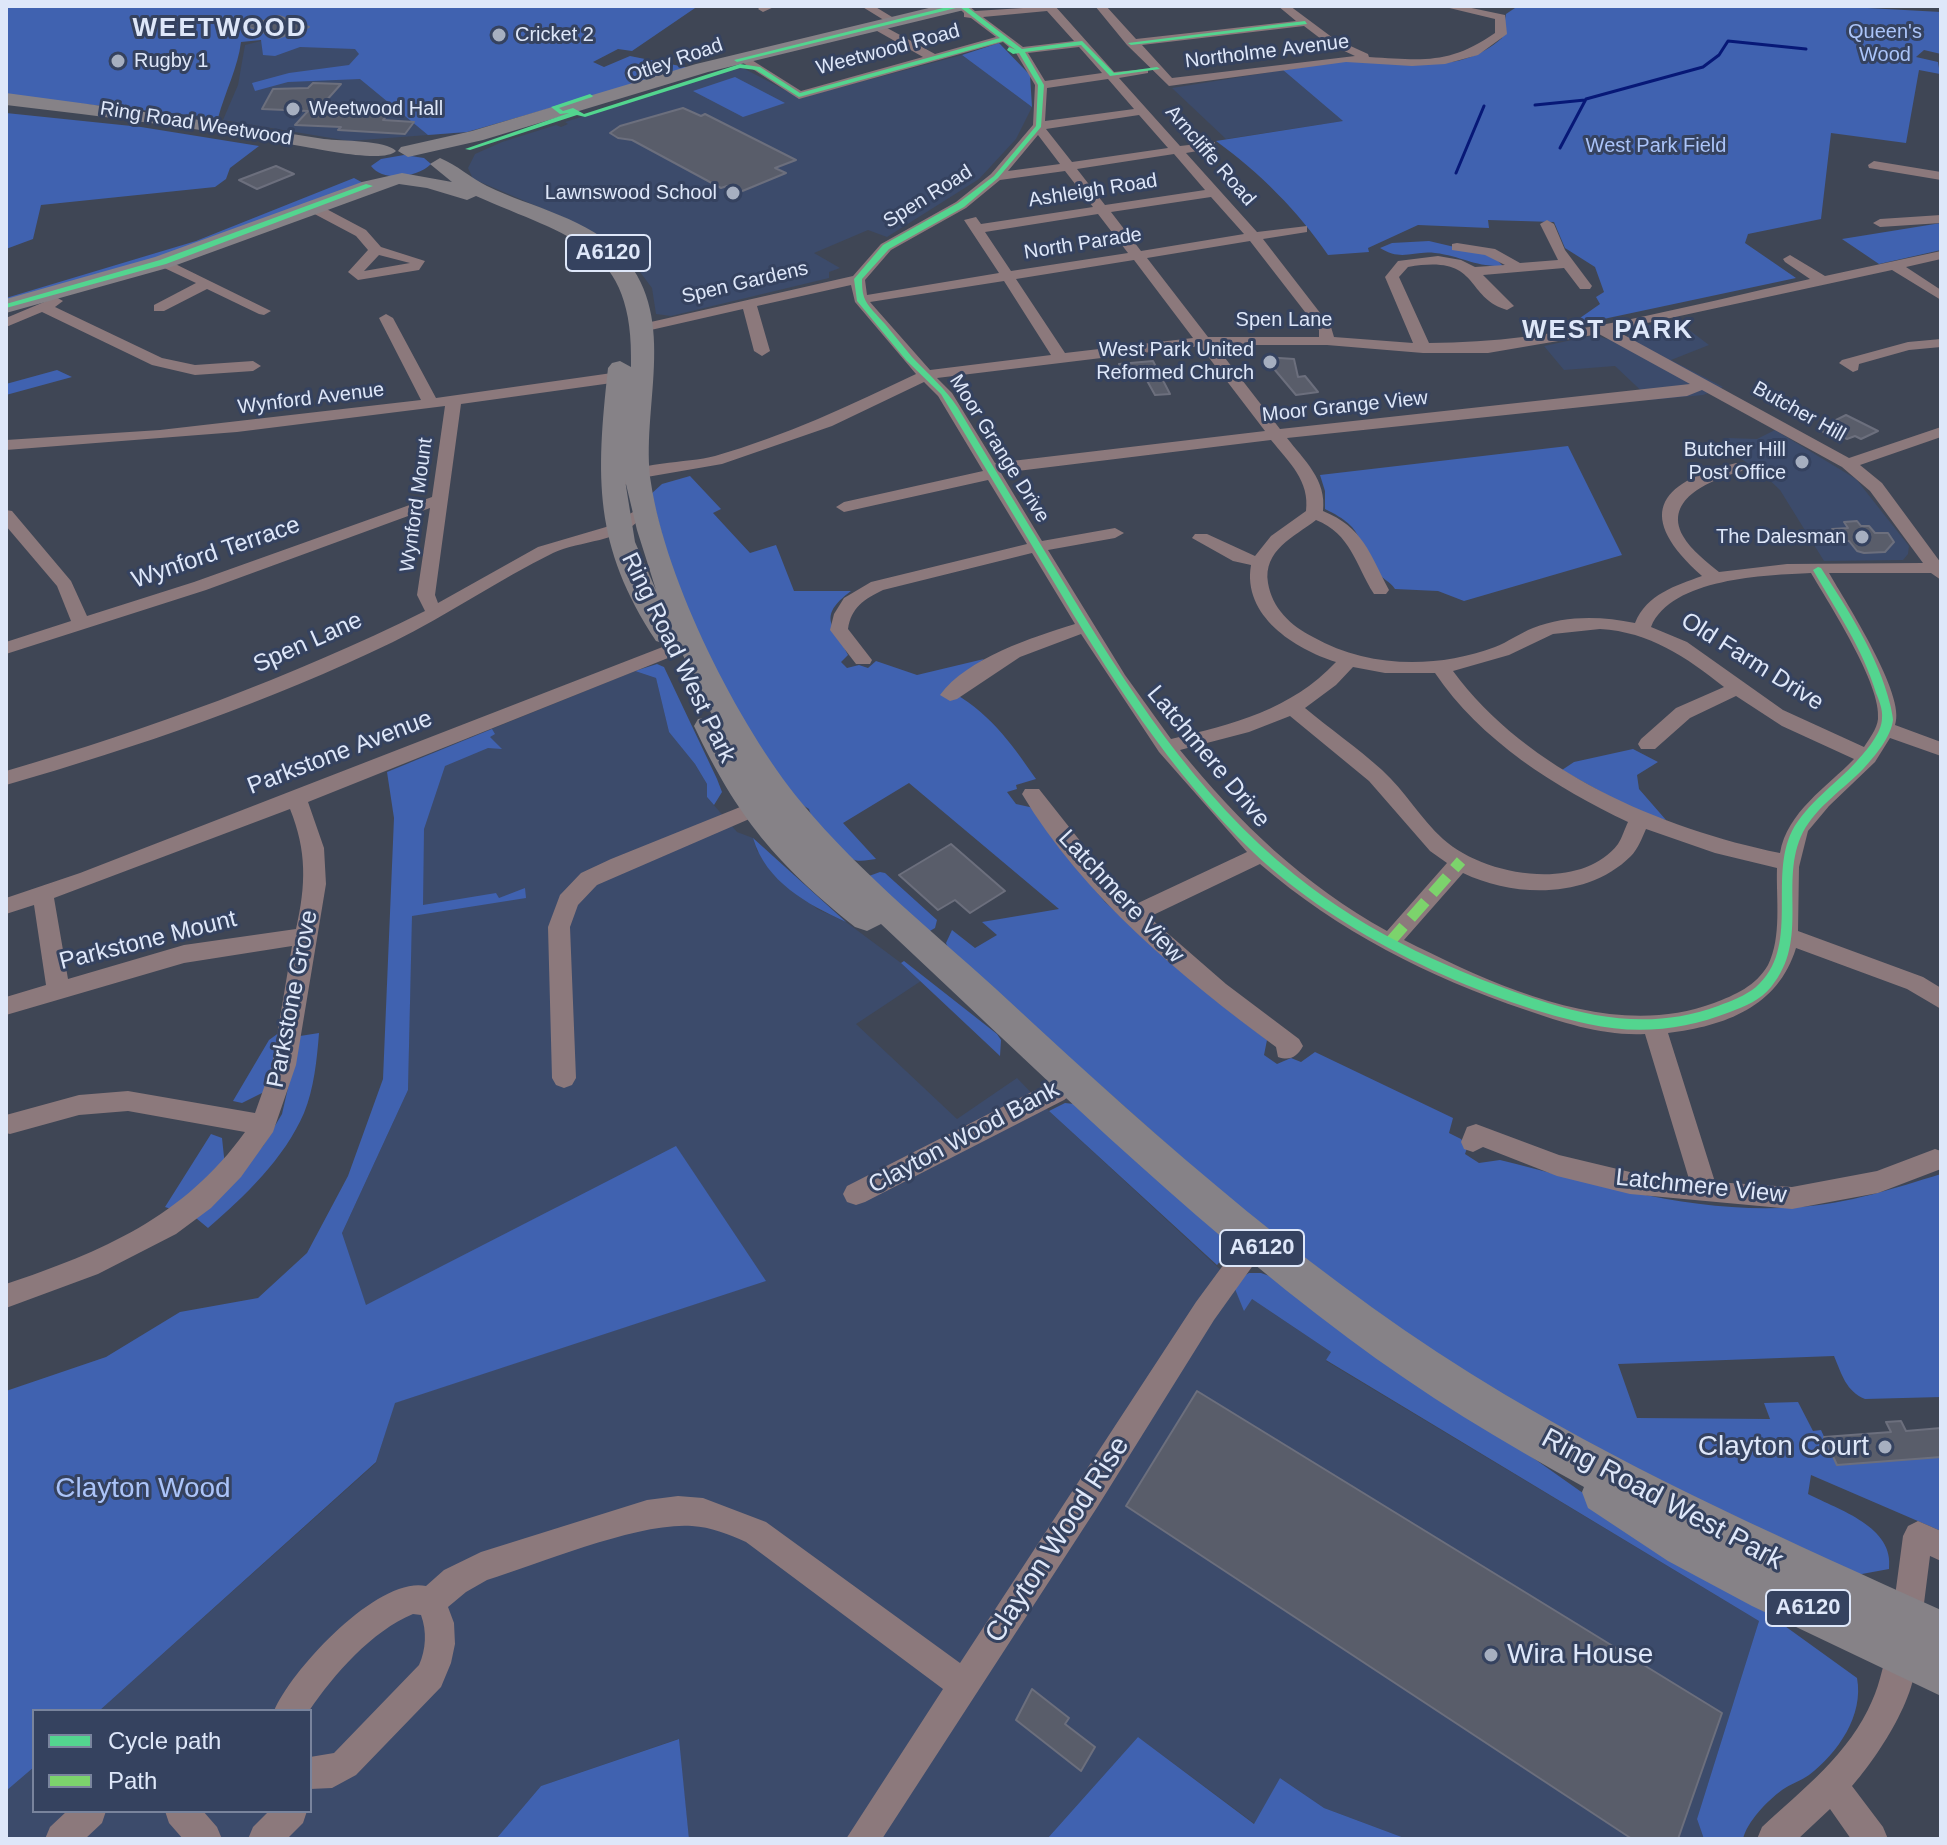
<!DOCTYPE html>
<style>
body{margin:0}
#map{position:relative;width:1947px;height:1845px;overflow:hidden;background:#3f4655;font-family:Helvetica,sans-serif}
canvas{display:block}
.frame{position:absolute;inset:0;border:8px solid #dee7f9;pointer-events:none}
.legend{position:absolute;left:32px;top:1709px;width:280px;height:104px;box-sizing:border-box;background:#35425f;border:2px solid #79849d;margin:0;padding:10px 14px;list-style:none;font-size:24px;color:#dee7f9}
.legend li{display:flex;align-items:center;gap:16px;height:40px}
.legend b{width:40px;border:2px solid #79849d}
</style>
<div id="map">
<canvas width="1947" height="1845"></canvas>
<div class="frame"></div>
<ul class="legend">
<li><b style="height:10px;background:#53d58f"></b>Cycle path</li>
<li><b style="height:10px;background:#7cd36c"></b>Path</li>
</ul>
</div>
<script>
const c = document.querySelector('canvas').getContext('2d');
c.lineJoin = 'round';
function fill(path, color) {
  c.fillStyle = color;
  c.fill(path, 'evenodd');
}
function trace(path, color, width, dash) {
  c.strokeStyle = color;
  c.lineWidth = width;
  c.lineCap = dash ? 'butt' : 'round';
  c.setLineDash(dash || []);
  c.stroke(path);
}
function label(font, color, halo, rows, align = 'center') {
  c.font = font + ' Helvetica,sans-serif';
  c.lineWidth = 6;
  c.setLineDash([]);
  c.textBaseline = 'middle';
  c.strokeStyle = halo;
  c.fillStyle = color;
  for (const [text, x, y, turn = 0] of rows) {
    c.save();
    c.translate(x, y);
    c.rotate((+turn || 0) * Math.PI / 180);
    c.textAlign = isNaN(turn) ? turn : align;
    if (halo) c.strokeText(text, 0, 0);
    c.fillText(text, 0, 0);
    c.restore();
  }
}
fill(new Path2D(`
 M261,41L307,42L454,56L467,132L349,141L223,120L238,85L245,45Z
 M962,55L1032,107L1016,139L979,179L887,237L868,230L814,253L840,268L829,272V278L671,316L656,314L652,288L634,264L606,241L567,219L473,179L468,168L475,154L502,142L556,125L561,127L568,124L565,122L741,67L800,98Z
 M1283,70L1343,121L1226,139L1172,88Z
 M1676,320L1709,345L1671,360L1723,387L1703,395L1651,400L1615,366L1564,370L1544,346L1595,335L1607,339L1628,336L1630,329Z
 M1775,430L1856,479L1909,546L1908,554L1903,560L1824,561L1780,490L1762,473L1731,452L1727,438L1757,439Z
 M635,671L656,678L669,732L695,764L707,784V797L737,832L753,838L757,851L817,909L846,922L901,963L921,981L856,1024L957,1119L1017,1078L1049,1111L1252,1299L1331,1352L1326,1361L1759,1621L1697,1819L1704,1839H1407L1324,1808L1280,1778L1255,1824L1138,1737L1047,1839H689L678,1739L541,1786L496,1839H6V1791L34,1767V1811H310V1711H99L376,1463L394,1403L765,1281L676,1147L366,1306L342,1233L408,1090L415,760Z`), '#3c4b6b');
fill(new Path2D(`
 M6,6H698L632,51L618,49L593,62L604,67L630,56L690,68L467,132L428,135L360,79L288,82L255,91L252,83L289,73L349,65L359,54L355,49L300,47L275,56L263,55L261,40L241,42C238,67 225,92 218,118L6,96Z
 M1518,6H1831L1941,12V54L1924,50L1916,57L1938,62L1940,74L1919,70L1906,143L1831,133L1821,219L1748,234L1745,243L1796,278L1580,324V318L1600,304L1596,297L1604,292L1595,267L1565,248L1554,222L1488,220L1489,228L1418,225L1368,248L1369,252L1328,255C1298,211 1259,172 1216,141L1343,121L1283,70C1310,66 1337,60 1364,61C1413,63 1462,74 1502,38L1506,14Z
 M999,43L1030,75L1032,107L962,55Z
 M735,77L785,103L743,117L693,91Z
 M6,113L141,127L259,146L230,168L226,179L215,187L41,205L33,239L6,249Z
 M404,155L424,158L431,164C417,178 383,182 371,166L381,159Z
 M354,178L365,184L185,252L6,303V298L196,241Z
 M1941,223V250L1879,264L1842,239Z
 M1429,241L1493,256L1503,266C1474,267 1462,256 1435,253C1414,250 1402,262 1380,248L1392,243Z
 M57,370L72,377L6,395V384Z
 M1568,446L1622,555L1464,601L1438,591L1395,589C1390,581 1382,579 1377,572C1353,539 1368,530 1325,509V491L1320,475Z
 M690,476L721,509L713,513L750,553L776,545L794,591H851C815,618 835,626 848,655L841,662L847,668L859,665L868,668L876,661L917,675L984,659L947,689C988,711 1010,741 1036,779L1016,785L1017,789L1007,792L1016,804L1034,808L1056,842L1105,902L1213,998L1267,1040L1264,1055L1277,1064L1291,1058L1301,1062L1315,1052L1453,1118L1449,1133L1461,1139L1467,1148L1465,1154L1479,1163L1500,1160C1597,1184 1698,1215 1799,1207C1848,1204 1895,1188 1941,1174V1397L1865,1399C1846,1391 1842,1375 1834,1356L1618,1364L1637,1418L1770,1419L1764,1403L1798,1402L1813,1431L1821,1430L1837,1465L1941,1457V1531L1811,1475L1808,1494C1839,1510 1895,1527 1889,1569L1840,1578L1502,1400L1275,1240L950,952L946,943L952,930L975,948L997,935L982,922L1059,909L909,783L843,823L876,859C868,860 858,863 850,858C837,850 812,823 809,809C770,787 689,624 674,577C665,550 659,521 651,494L662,484Z
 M657,664L664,667L717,779L722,792L714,805L707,797V784L695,764L669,732L656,678L635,671Z
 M492,729L495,734L490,737L502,749L488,748L445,766L424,829L423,905L496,893L499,898L525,888L526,898L412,916L408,1090L342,1233L366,1305L676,1146L766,1281L395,1403L376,1462L99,1711H34V1767L6,1791V1391L106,1357L180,1312L258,1298L307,1253L348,1176L383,1079L394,818L387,772Z
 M1633,749L1658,762L1637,775L1639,789L1666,820L1639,813L1562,770L1574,762Z
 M753,838L846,922C807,904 766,882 753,838Z
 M880,872L885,873L937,920L935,928L928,932L869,876Z
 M904,961L997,1034L1001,1040L1000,1056L901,963Z
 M280,1032L268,1090L242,1103L233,1101L269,1040Z
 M319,1033C317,1059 314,1089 304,1113C284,1159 245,1196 208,1228L196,1218L263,1146L282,1114L300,1036Z
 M1065,1103L1074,1104L1222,1234L1223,1258L1217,1265L1049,1111Z
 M211,1134L222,1138L225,1166L177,1211L165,1207Z
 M1249,1273H1261L1281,1280L1580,1491L1703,1567L1857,1678C1864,1715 1838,1753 1809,1775C1801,1781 1790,1784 1782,1790C1767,1801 1747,1822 1743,1839H1704L1697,1819L1759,1621L1326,1360L1331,1352L1252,1299L1244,1311L1235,1289L1237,1280Z
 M1138,1737L1254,1824L1280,1778L1324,1808L1407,1839H1047Z
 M679,1739L689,1839H496L541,1786Z`), '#4062b0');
trace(new Path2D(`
 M1535,105L1585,100
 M1560,148L1586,99L1703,67L1719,55L1728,41L1806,49
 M1456,173L1484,106`), '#071877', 3);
const building = new Path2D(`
 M279,16L309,27L278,38L247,26Z
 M313,83L341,84L325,102H334L327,110L366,112L370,107L393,108L383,120L414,122L405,134L338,130L341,127L295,125L308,111L262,109L273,89L308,88Z
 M683,108L701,116L705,114L796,160L775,168L786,173L740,192L727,186L721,188L632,140L618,138L610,133L620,126Z
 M276,166L294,174L257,189L239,180Z
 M1264,357L1294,359L1298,377L1305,376L1318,392L1296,395Z
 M1153,361L1170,394L1155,395L1145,377L1126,379L1119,364Z
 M1846,415L1878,431L1861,439L1855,436L1847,439L1837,434L1832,437L1818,429Z
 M1857,521L1861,526H1869L1875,533H1888L1894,542L1885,552L1864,553L1857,551L1849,541H1839L1832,529L1848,528L1844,522Z
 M951,844L1005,891L970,913L955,900L938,910L899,875Z
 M1197,1391L1722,1713L1678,1839H1632L1126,1506Z
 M1901,1421L1906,1431L1941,1428V1457L1837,1465L1824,1437L1891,1432L1886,1422Z
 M1032,1689L1069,1718L1065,1724L1095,1747L1081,1771L1016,1720Z`);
fill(building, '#595d6a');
trace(building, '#6c6f7d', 2);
fill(new Path2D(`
 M761,6H776L763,12L758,9Z
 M861,6H874L897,20L887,22Z
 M957,6H969L975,11L1055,6L1114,72L1148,69V73L1119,78L1180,146L1215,142V148L1186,153L1257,232L1307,226V232L1263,239L1331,327L1334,337L1413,343L1385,277L1398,261L1438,256L1461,260L1475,267L1505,265L1485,255L1452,250V244L1457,243L1495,249L1520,263L1558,260L1540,224L1547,220L1554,224L1565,250L1592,286L1590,289H1580L1564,268L1483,275L1514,306L1507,310C1463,297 1482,254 1408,267L1399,277L1429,343C1557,343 1685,306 1810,279L1785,262L1783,259L1790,255L1825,276L1941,251V259L1906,267L1941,290V300L1892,270L1615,330L1849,458L1941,427V437L1860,465L1882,483L1941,563V580L1931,573H1829C1845,601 1907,696 1895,725L1941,742V756L1890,738L1875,762L1829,806L1808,831L1799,867L1798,931L1923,977L1941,988V1009L1907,989L1796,948C1778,1007 1725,1026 1668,1033L1715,1182L1792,1187L1877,1171L1935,1149L1941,1151V1169L1878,1193L1792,1209L1630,1194L1557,1176L1483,1147L1473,1152L1464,1149L1461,1142L1467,1127L1476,1124L1559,1155L1630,1172L1689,1179L1645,1034C1603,1036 1564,1023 1526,1010C1428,977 1338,931 1260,864L1149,917L1226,984L1299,1039L1303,1046C1297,1057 1290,1061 1278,1057L1276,1047C1181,977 1083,896 1022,794L1025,789H1039L1096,861L1136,904L1247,852L1159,752L1081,634L1020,657L957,699L950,701L940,695C967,658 1033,637 1075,624L1032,553L883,590C864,599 851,608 848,629L872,660L870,664H856L830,630L834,614L844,598L871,582L1027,544L988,480L844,512L836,507L844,502L983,471L938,396L924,382L832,426L722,464L641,478L622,486L616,485L614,481C634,460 687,464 715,456C785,436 851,405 916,374L855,302L851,285L757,306L770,351L762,356L754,351L743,309L642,332L635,328L642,324L853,276L881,244L956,202L991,174L1033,125L1035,85L1016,53L1003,42L799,99L737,59L747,57L801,91L923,57L870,27V23H878L935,54L996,37L971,18L964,17V13ZM1047,11L1074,41L1023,47L983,17ZM1079,47L1102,73L1045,81L1028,53ZM1108,79L1134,109L1045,121L1047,88ZM1139,115L1168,148L1072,162L1046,129ZM1038,135L1060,164L1008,171ZM1174,154L1205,190L1105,205L1077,169ZM1065,171L1093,207L981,224L976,217L964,220L999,273L867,295L865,280L891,250L966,208L1000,180ZM1211,197L1244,234L1141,251L1111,212ZM1098,214L1128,253L1011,271L985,232ZM1250,241L1319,330V337H1208L1147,258ZM1134,260L1193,338L1065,353L1016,279ZM1004,281L1051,355L930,370L870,302ZM1599,334L1690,384L1280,429L1215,345H1327L1423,353H1488ZM1200,346L1265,431L995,463L952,393L937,378ZM1702,390L1842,467L1870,491L1923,563L1787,564L1719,572C1707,562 1691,550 1683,536C1662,498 1714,479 1742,471L1744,468L1742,465L1736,463C1655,483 1636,517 1702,576C1675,586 1647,594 1635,623C1601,616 1566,615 1533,628C1520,633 1508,642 1495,647C1436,669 1368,668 1313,637C1291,626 1272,608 1268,583C1263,550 1294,537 1316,520C1351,534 1355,564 1374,594H1386L1389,590C1370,554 1363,527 1323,511C1327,480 1304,460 1287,438L1687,396ZM1271,440C1289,462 1310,481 1306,511L1271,536L1255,556L1207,534H1195L1192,538L1233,561L1251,565C1242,616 1295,649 1336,662C1291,710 1233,724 1171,739L1125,675L1048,550L1115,538L1124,533L1115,528L1042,541L1001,473ZM1811,573C1829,604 1882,685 1878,719C1877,729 1869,739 1864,747L1783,710L1687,642L1651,627C1671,578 1766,575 1811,573ZM1600,629C1650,632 1686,657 1724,687L1676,708L1641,739L1638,744L1641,749H1655L1690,718L1736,696L1782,726L1854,759C1827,787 1787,812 1780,853C1662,829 1526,771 1453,671L1509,655L1553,634ZM1353,667L1385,673H1435C1480,740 1556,788 1628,822C1625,828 1622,838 1618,844C1580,893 1484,876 1443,839C1421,819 1405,791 1382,770C1358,748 1330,729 1305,708L1336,685ZM1290,716L1369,781L1430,851L1447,863L1387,931C1304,885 1239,823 1180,750L1249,732ZM1646,829L1715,853L1777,868C1776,899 1782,937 1768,965C1756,986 1735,995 1714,1003C1612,1041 1496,986 1404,940L1463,873C1515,898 1588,899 1631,856C1638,849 1642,838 1646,829Z
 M1095,6H1106L1136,39L1296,21L1278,6H1290L1333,38L1368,54L1369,57C1423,60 1449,65 1495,33V19L1441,6H1462L1505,15L1507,34L1478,55L1445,64L1412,66L1346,62L1169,86L1127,45ZM1304,26L1325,42L1355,56L1172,78L1142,45Z
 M1874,161L1941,172V180L1869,168L1868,165Z
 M307,204H317L366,230L381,247L425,261L419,270L358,280L348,272L368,250L356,236L307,210ZM379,255L410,263L364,271Z
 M1941,215V223L1880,227L1873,223L1880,219Z
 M163,258L271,311L264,315L259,314L207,289L164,311H154V305L196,283L158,265L156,262Z
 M56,297L63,301L55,307L162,358L195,365L253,361L261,366L253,371L195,375L152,365L42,312L6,327V318Z
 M386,314L393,318L436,398L619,372L627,377L619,382L461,404L435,595L438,603L538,547L606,527L633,512L639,513L642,517C620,543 581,540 553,553C498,580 448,615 393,642C269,702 138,747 6,785V771C150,729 290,678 425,611L417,595L430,508L206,590L6,654V642L71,621L57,586L6,526V510L12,511L71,581L87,616L194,582L432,497L445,406L237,432L6,450V440L160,430L421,400L379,318Z
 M1941,339V347L1909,350L1859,364L1858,370L1853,372L1839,363L1842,360L1908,342Z
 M691,636L700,642L698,646L308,802L324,848L326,884L296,1065L273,1132L241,1177L211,1208L176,1234L98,1274L6,1308V1284C102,1252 184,1217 245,1132L128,1111L79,1115L10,1134L6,1133V1115L79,1095L128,1091L255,1113L272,1065L292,946L184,963L6,1015V997L46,985L34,905L6,914V898L80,873ZM290,809C307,851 306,885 296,929L184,945L68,979L54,898Z
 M770,795L777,797L780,802L777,807L597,885L578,905L570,927L576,1078L572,1085L564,1088L556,1085L552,1078L548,927L560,895L581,873L611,859Z
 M1071,1072L1079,1075L1083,1082L1079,1089L1064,1100L865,1202L856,1205L847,1202L843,1194L847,1186Z
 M1255,1231L1264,1234L1268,1242L1264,1250L1214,1320L1098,1506L882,1839H846L943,1689L746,1542C728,1534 711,1527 692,1526C639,1522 541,1563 487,1580L466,1592L448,1607L454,1623L455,1644L451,1663L441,1687L356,1775L332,1788L310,1789V1757L334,1753L419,1665C426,1650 427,1631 421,1615L413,1614C372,1631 334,1674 309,1711H274C292,1669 378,1576 426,1586L444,1570L481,1552L647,1500L678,1496L703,1498L766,1522L960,1663L1196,1302L1246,1234Z
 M1918,1521L1941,1531V1561L1930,1556L1922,1619L1918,1630L1907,1634L1896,1630L1892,1619L1903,1536L1908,1526Z
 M1902,1638L1913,1642C1929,1681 1878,1757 1852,1786L1883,1827L1888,1839H1851L1830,1809L1798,1839H1757L1762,1827C1802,1790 1850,1753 1872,1701C1881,1682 1883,1661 1891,1642Z
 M67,1811H106L102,1823L85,1839H45L50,1827Z
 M165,1811H203L217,1827L222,1839H183L169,1823Z
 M269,1811H307L303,1823L287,1839H248L253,1827Z`), '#8c797c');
fill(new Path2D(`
 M937,6H966L964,10L708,72L483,140L408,157L398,151L401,147L472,131L696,64Z
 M6,93C113,107 218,122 324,139C341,141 386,140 396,151C385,163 323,150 306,147C206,129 106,117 6,105Z
 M440,158C457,165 471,178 487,186C532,208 590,218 624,257C679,321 640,409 651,483C666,582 738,725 801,802C862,876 939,936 1009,1001C1163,1144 1323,1286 1504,1394C1643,1477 1793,1543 1941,1610V1696L1752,1606L1668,1561L1588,1508L1582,1492L1584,1487C1502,1442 1423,1394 1348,1338C1181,1213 1033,1066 881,924L867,931L855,927C776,863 738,819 694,726L698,719L713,717L676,641L666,644L656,641C593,545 596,478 608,368L612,363L620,361L631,367C635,244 570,238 476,196L467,200L427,188L399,184L171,267L6,313V299L155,257L362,182L402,173L452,182L430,164ZM625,480L637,530L656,590L635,542Z`), '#868287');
trace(new Path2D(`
 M1389,943L1461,861`), '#7cd36c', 11, [22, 11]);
fill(new Path2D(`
 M951,6H966L1022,49L1082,41L1114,73L1157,67L1160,69L1110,76L1081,45L1025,52L1044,85L1041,127L998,178L964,207L889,249L862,279C862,285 862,291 864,297C867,306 878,316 885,324C894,335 903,346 912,357C928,374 945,388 958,408C992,465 1027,522 1061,578C1126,686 1196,796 1295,875C1369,935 1458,974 1548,1003C1605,1021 1661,1027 1718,1006C1731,1001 1745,996 1756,987C1801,948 1768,879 1792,831C1807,803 1835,785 1856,762C1866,751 1882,733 1882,718C1883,710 1879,700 1876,693C1863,649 1836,610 1813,570L1818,567L1821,568C1848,610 1878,655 1890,704C1891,707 1893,718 1893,720C1891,737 1875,756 1864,768C1844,789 1817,806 1803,832C1778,882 1811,939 1771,987C1761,1000 1745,1006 1730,1012C1684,1030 1637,1035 1588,1024C1475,999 1338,933 1254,853C1170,773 1108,673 1049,574C1013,514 977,454 941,394L906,360L857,301L854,279L883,245L958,203L994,176L1036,126L1038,85L1019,53L1013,54L1007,50L1009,47L1016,50L1003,41L799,97L756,70L740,68L585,117L577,115L470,150L465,149L569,113L560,114L551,107L590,94L593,96L592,97L559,108L563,111L573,108L584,114L740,64L760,67L800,93L1000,38L960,7L737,62L734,60Z
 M1305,21L1307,24L1131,45L1128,43Z
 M366,184L373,186L166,264L6,308V304L160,260Z`), '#53d58f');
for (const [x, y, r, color] of [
 [499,35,8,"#a6afc0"],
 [118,61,8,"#a6afc0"],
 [293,109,8,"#a6afc0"],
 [733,193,8,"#a6afc0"],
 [1270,362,8,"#a6afc0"],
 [1802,462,8,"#a6afc0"],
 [1862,537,8,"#a6afc0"],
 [1885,1447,8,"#a6afc0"],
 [1491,1655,8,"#a6afc0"]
]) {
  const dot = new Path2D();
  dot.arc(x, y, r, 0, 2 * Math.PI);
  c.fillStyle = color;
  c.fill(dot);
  trace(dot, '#35425f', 3);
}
label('20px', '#abc4f9', '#35425f', [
 ["Queen's",1885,32],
 ["Wood",1885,55],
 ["West Park Field",1656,146]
]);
label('20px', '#dee7f9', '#35425f', [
 ["Cricket 2",515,35,"left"],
 ["Rugby 1",134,61,"left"],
 ["Weetwood Hall",309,109,"left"],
 ["Lawnswood School",717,193],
 ["West Park United",1254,350],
 ["Reformed Church",1254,373],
 ["Butcher Hill",1786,450],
 ["Post Office",1786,473],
 ["The Dalesman",1846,537]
], 'right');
label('20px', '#dee7f9', '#35425f', [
 ["Weetwood Road",888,50,-15],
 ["Northolme Avenue",1267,52,-7],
 ["Otley Road",675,61,-19],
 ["Ring Road Weetwood",196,124,9],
 ["Arncliffe Road",1210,156,49],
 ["Ashleigh Road",1093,191,-9],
 ["Spen Road",928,197,-32],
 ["North Parade",1083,244,-9],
 ["Spen Gardens",745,283,-13],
 ["Spen Lane",1284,320],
 ["Wynford Avenue",311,399,-7],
 ["Moor Grange View",1345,407,-6],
 ["Butcher Hill",1799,412,29],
 ["Moor Grange Drive",999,449,58],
 ["Wynford Mount",417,505,-82]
]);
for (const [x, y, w] of [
 [608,253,84],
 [1262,1248,84],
 [1808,1608,84]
]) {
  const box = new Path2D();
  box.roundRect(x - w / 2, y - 18, w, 36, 6);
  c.fillStyle = '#35425f';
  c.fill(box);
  trace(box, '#dee7f9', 2);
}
label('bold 22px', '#dee7f9', null, [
 ["A6120",608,253],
 ["A6120",1262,1248],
 ["A6120",1808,1608]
]);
label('24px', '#dee7f9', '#35425f', [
 ["Wynford Terrace",216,553,-19],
 ["Spen Lane",308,643,-24],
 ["Ring Road West Park",678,658,64],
 ["Old Farm Drive",1752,662,32],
 ["Parkstone Avenue",340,753,-21],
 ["Latchmere Drive",1208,757,50],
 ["Latchmere View",1121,897,47],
 ["Parkstone Mount",148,941,-14],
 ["Parkstone Grove",293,999,-79],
 ["Clayton Wood Bank",964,1138,-28],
 ["Latchmere View",1701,1187,6]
]);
c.letterSpacing = '2px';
label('bold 26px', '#dee7f9', '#35425f', [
 ["WEETWOOD",220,29],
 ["WEST PARK",1608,331]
]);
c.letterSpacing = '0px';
label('28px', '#dee7f9', '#35425f', [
 ["Clayton Court",1869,1447],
 ["Wira House",1507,1655,"left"]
], 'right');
label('28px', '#abc4f9', '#35425f', [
 ["Clayton Wood",143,1489]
]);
label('28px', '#dee7f9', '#35425f', [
 ["Ring Road West Park",1662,1500,28],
 ["Clayton Wood Rise",1058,1540,-57]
]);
</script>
